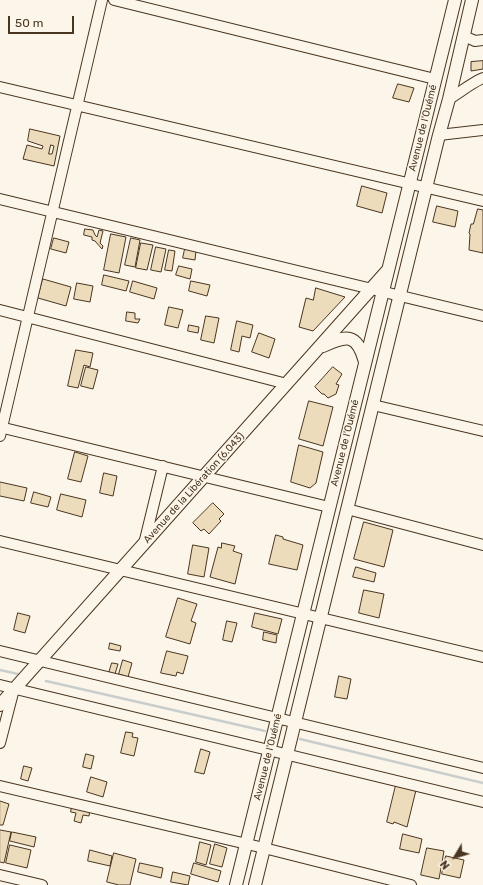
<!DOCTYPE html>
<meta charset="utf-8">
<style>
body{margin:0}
#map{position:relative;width:483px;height:885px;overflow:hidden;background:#fbf6e9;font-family:Rubik,sans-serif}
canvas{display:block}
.north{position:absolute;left:435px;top:837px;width:40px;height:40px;-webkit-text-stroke:3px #fbf6e9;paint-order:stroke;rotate:232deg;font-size:11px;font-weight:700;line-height:16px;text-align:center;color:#4a3520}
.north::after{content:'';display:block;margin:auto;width:14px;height:18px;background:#4a3520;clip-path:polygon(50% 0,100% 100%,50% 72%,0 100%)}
.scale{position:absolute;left:8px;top:16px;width:66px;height:18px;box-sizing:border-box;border:2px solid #4a3520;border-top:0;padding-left:5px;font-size:12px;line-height:14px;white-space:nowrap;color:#4a3520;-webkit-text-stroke:3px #fbf6e9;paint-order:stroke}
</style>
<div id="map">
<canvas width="483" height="885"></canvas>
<div class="north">N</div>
<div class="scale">50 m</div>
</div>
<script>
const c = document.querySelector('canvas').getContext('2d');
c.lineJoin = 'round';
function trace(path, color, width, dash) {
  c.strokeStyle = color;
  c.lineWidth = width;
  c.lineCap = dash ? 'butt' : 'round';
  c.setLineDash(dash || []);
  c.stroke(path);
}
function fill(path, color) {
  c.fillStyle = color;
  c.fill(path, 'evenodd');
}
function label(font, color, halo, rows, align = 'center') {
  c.font = font + ' Rubik,sans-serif';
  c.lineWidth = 3;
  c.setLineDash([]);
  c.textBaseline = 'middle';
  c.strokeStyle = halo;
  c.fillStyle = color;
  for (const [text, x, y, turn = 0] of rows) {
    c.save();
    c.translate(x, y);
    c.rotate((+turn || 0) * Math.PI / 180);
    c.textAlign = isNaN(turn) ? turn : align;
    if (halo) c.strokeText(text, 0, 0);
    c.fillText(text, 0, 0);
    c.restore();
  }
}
trace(new Path2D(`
 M0,670L18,674
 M46,681L265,731
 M300,739L483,783`), '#c9cecd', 2.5);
const building = new Path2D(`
 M483,61V69L471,71V62Z
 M398,84L414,88L409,102L393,98Z
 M30,129L60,136L54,166L23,159L27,145L42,149L43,146L28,141ZM51,145L54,146L52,154H49Z
 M362,186L387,193L382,213L357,206Z
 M437,206L458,211L455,227L433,222Z
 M478,209L483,210V253L469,250L470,234L469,233L471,224H473Z
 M85,229L93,230L95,235L97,237L99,230L103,231L100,243L103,246L102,249L95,241L92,240V237L84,235Z
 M111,234L126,237L119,273L104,270Z
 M54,238L69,242L66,253L51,249Z
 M131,238L140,240L135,267L125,265Z
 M141,243L153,245L147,270L136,268Z
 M156,247L166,249L161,272L151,270Z
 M185,249L196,251L195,260L183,258Z
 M169,250L175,251L172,271L165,270Z
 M179,266L192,269L190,279L176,275Z
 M104,275L129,281L126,291L102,285Z
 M43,279L71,287L66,306L38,298Z
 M133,281L157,288L154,299L130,292Z
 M191,281L210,285L207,296L189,291Z
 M77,283L93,286L90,302L74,299Z
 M316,288L345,297L313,331L299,327L306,298L313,300Z
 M169,307L183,310L178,328L165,325Z
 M127,312L135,313V319H140L138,323L126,321Z
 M206,316L219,318L214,343L201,340Z
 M237,321L253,325L250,338L242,336L239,352L231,350Z
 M189,325L199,327L198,333L188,331Z
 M259,333L275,339L269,358L252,352Z
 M76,350L93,353L90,367L84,365L78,388L68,386Z
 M86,367L98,370L93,389L81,386Z
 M333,367L342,374L336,384L339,385L336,394L328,398L324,394H322L315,387Z
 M309,401L333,407L323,446L299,439Z
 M299,445L323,452L316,483L310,488L291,482Z
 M75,452L88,456L81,482L68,479Z
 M104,473L117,476L113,496L100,493Z
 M0,482L27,488L24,501L0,496Z
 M34,492L51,497L48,507L31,503Z
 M61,494L86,500L82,517L57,510Z
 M213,503L224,514L219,519L221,521L209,534L204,529L201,531L193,523Z
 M364,522L393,530L384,567L354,559Z
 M276,535L283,537V539L303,545L297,570L269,564Z
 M222,543L235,546L233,551L242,554L235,584L210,577L218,547L221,548Z
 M193,545L209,548L204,577L188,574Z
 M356,567L376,573L374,582L353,577Z
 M364,590L384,594L379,618L359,613Z
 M178,598L197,604L191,621L196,623L190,644L166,637Z
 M18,613L30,616L25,633L14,630Z
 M255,613L282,619L278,634L252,627Z
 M227,621L237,623L232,642L223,640Z
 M264,632L277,635L276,643L263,640Z
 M110,643L121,646L120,651L109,649Z
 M167,651L188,656L183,674L177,672L176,676L161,673Z
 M123,660L132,663L128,677L119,674Z
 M112,663L118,664L115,674L109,673Z
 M339,676L351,679L347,699L335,697Z
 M126,732L133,733L132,737L138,738L134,756L121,753Z
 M201,749L210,752L204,774L195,772Z
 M86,754L94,756L91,769L83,767Z
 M24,766L32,768L28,781L21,779Z
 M91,777L107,782L103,797L87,792Z
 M397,781L417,786L407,827L394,822L393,824L387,822Z
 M0,801L9,804L3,825H0Z
 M72,806L90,809L89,816L83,815L81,823L74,821L76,813L71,812Z
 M0,830L11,832L4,863L0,862Z
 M12,832L36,837L34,847L10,841Z
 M403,834L422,839L419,853L400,849Z
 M200,842L211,845L206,865L196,862Z
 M215,844L227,848L222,867L210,864Z
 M10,845L31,850L27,868L6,863Z
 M427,848L444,851L439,879L421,875Z
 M90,850L112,856L110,866L88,861Z
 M114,853L136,859L130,885H119L107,882Z
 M446,856L464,860L460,878L442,874Z
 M140,863L163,868L161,878L138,872Z
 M194,863L221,871L218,882L191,874Z
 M173,872L190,876L188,885L171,882Z`);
fill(building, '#ecdcbc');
trace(building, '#4a3520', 1);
const minor = new Path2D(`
 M114,0L435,79
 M464,36L475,41L483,40
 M0,87L483,201
 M449,99C461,92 471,83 483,78
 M439,135L483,130
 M0,199L483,316
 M0,310L287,384
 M373,405L483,431
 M0,427L329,507
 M0,436L102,0
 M347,509L483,545
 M0,541L483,657
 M144,544L163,466
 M0,651L483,768
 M0,685L483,802
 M0,743L14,689
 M0,786L264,848L411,885
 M0,875L42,885`);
const major = new Path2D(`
 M323,346C347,335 357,333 365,362
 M0,705L387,271
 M236,885L455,0
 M255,885L439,135L449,99L472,0`);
trace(minor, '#4a3520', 12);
trace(major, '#4a3520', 14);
trace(minor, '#fbf6e9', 10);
trace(major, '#fbf6e9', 12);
label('10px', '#4a3520', '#fbf6e9', [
 ["Avenue de l'Ouémé",423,128,-76],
 ["Avenue de l'Ouémé",345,443,-76],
 ["Avenue de la Libération (6.043)",194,488,-48],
 ["Avenue de l'Ouémé",268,757,-76]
]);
</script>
